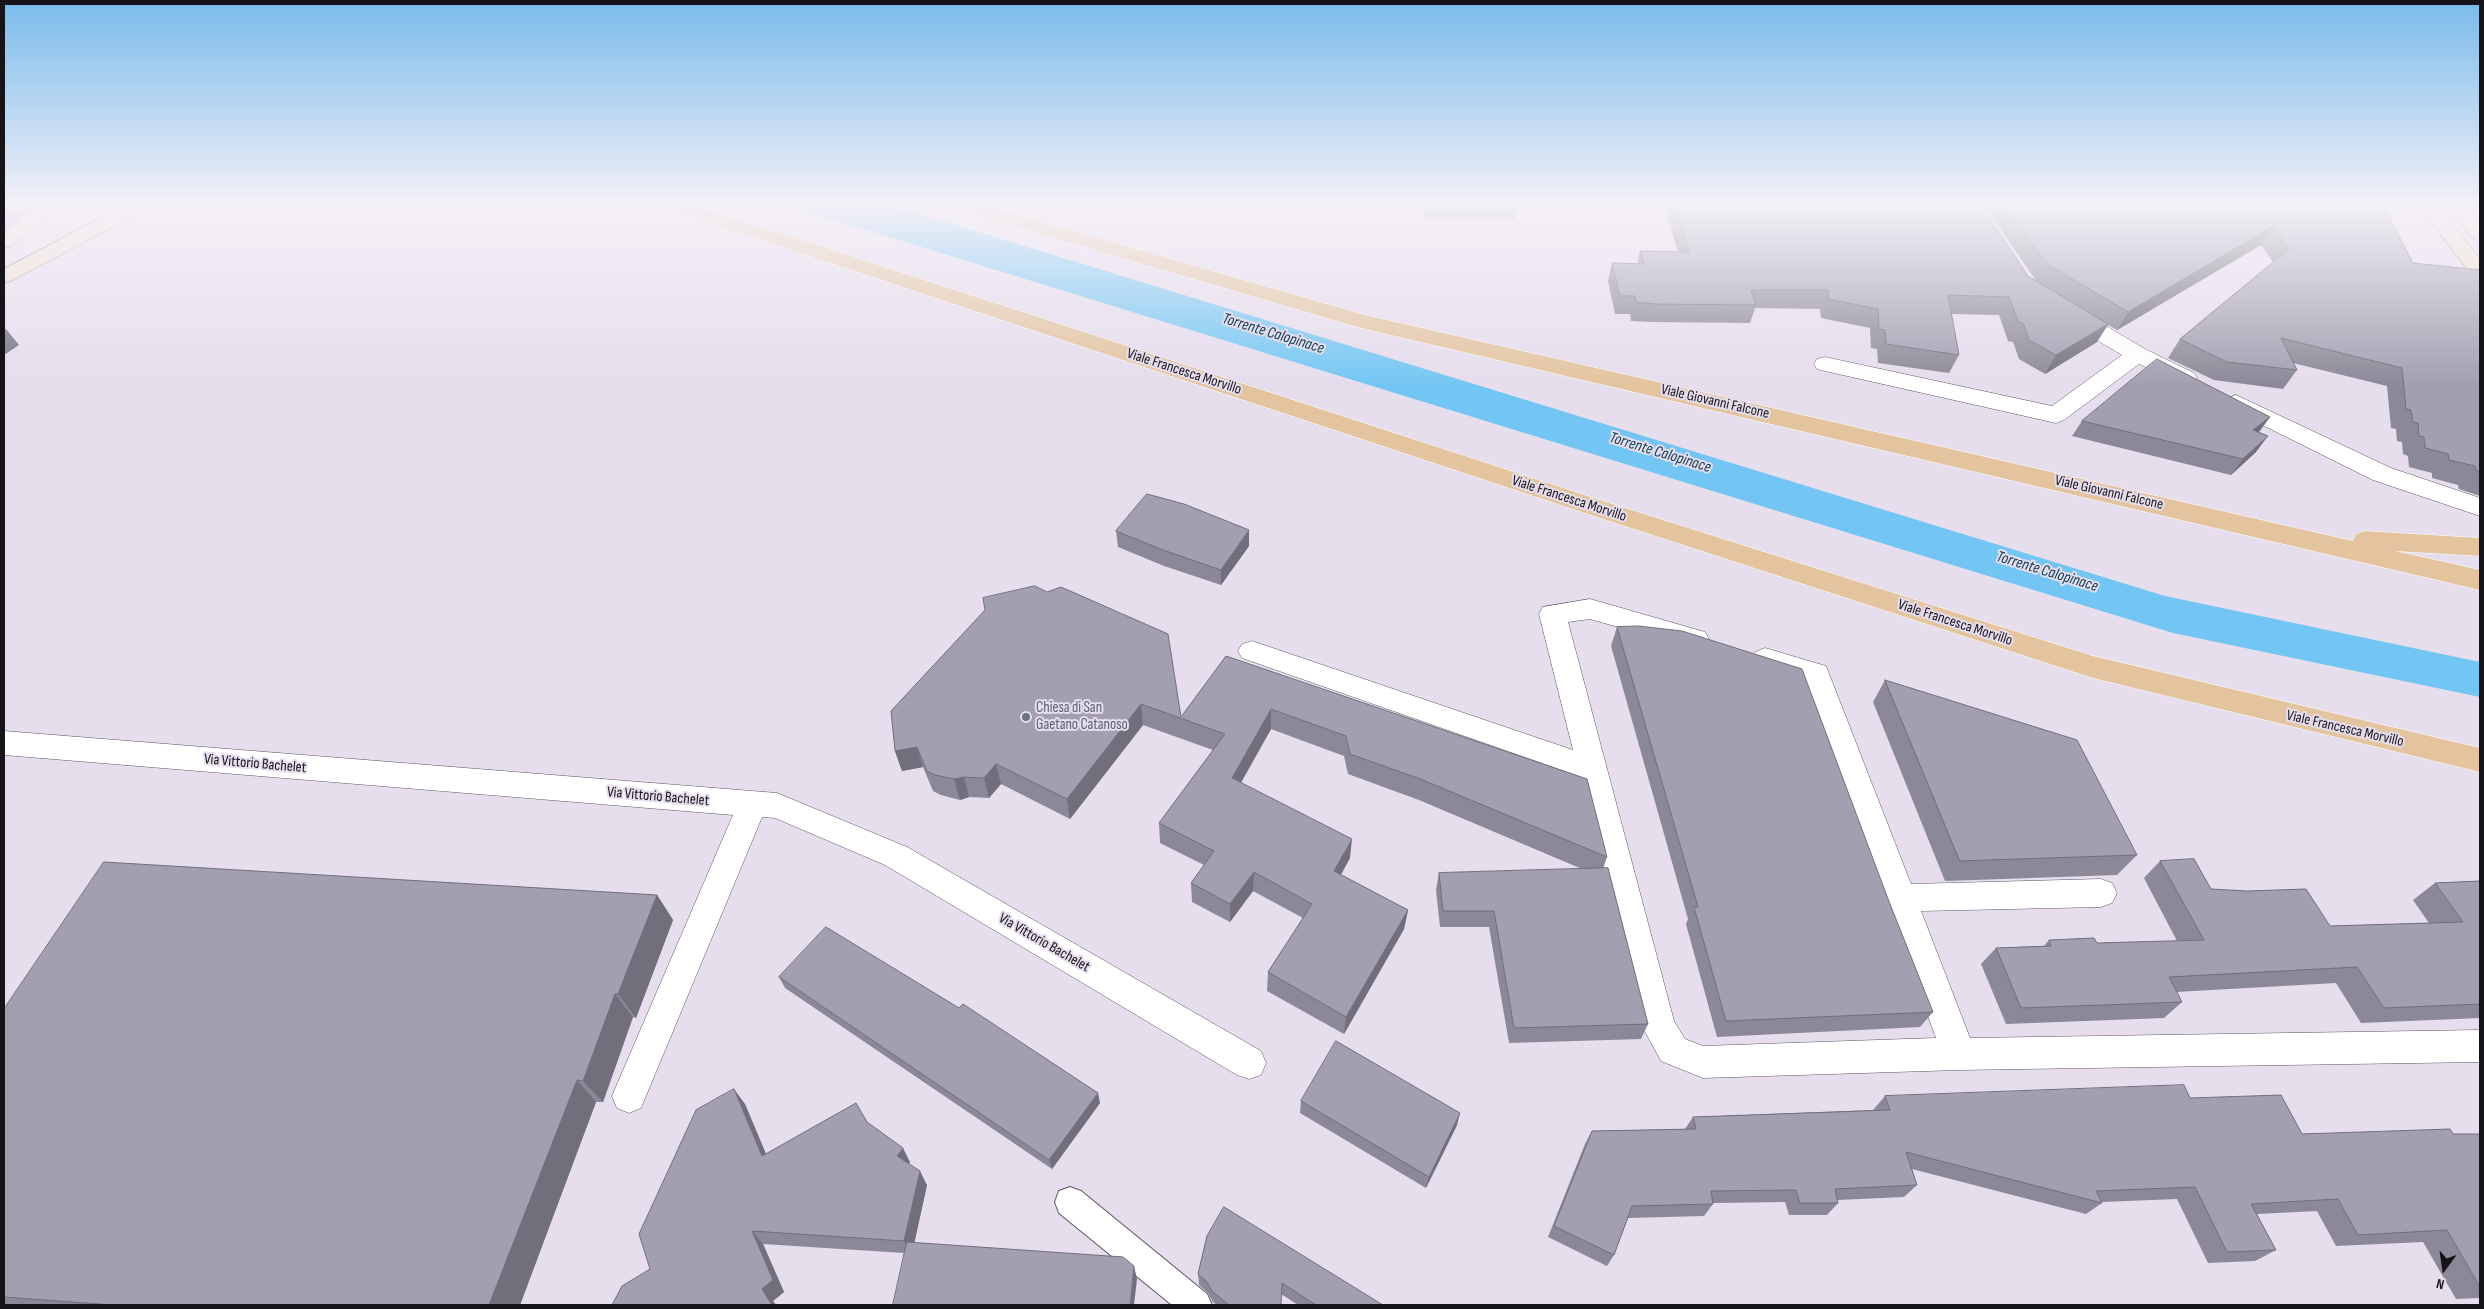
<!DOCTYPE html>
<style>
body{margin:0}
#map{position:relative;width:2484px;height:1309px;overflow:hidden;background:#e6dded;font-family:"Sofia Sans Condensed",sans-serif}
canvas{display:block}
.frame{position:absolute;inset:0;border:5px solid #171419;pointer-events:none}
.north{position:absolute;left:2419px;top:1244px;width:50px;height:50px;-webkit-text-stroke:4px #e6dded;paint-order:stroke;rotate:194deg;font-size:14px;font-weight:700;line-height:20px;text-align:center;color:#171419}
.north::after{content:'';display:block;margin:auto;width:18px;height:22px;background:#171419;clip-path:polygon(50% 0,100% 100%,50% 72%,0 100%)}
</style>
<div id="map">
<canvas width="2484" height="1309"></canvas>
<div class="frame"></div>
<div class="north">N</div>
</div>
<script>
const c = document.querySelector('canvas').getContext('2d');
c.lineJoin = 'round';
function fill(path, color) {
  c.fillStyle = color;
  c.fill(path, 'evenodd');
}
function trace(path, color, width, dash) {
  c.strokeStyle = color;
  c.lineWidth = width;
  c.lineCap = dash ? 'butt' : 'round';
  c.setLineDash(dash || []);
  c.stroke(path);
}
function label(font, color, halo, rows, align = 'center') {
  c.font = font + ' "Sofia Sans Condensed",sans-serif';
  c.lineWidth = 4;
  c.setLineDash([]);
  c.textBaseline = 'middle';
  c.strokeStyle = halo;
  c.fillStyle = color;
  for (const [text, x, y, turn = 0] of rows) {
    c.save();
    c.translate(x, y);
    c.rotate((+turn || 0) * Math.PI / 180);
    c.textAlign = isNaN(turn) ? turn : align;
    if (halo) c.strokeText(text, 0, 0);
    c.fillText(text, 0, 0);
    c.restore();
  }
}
fill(new Path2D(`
 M4,203H41L4,230Z`), '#cda3ef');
fill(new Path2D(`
 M779,203H884L2165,596L2480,662V697L2173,633Z`), '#73c6f3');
const lane = new Path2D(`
 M1070,1187L1081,1191L1207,1294L1212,1305H1172L1059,1213L1055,1202L1059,1191Z`);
const street = new Path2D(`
 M2071,308L2079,310L2145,349L2194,373L2197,378L2194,383L2186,385L2139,364L2064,420L2056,423L1825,371L1817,369L1814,364L1817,359L1825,357L2052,406L2122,355L2063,320L2060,315L2063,310Z
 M2236,395L2391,468L2480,498V516L2373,480L2228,408L2224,403L2228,398Z
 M1590,599L1705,632L1709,639L1705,646L1695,649L1590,619L1568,622L1674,1021L1685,1039L1703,1046L1936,1038L1805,681L1755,666L1751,659L1755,652L1765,648L1826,666L1911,884L2101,879L2112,883L2117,893L2112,903L2101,907L1921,911L1970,1038L2480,1030V1062L1959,1070L1703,1078L1661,1061L1642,1026L1579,776L1242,658L1238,651L1242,644L1252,641L1573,750L1539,614L1543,607Z
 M4,731L777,793L907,847L1261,1051L1266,1063L1261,1075L1249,1079L1237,1075L885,865L775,818L762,817L641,1108L629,1113L617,1108L612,1096L733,815L4,755Z`);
const secondary = new Path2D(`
 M44,203H67L11,246L4,248V232Z
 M129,203H154L151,207L11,281L4,283V269Z
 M2417,203H2437L2480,259V279L2473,277Z
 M2446,203H2466L2480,221V241L2473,239Z`);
const primary = new Path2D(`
 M658,203H688L1603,501L2093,656L2480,748V772L2093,678L1585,513L661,207Z
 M945,203H976L1365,315L2353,541L2356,534L2365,531L2480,538V556L2395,551L2480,570V590L1361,328L948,207Z`);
trace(lane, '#5d5563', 2);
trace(street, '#5d5563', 1);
trace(secondary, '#5d5563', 1);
trace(primary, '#fff', 1);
fill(lane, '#fff');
fill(street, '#fff');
fill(secondary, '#f1e1cf');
fill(primary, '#e3c49e');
fill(new Path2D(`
 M1337,203H1517L1514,219H1426L1423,205H1337Z
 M1663,203H1980L2028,276L2037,282L1982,203H2382L2413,263L2480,270V496L2459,489L2458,485L2432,478V473L2409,467L2408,456L2403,454L2402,442L2397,441L2396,429L2391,428L2387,386L2293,363L2297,370L2283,389L2214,380L2168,358L2180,339L2273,262L2261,245L2117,330L2108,325L2097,342L2045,374L2019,359L2013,342L2008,341L1999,315L1951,314L1959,355L1949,373L1878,363L1877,349L1871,348L1870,328L1821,318L1820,309L1755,308L1750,323L1649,322L1631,321L1630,314H1615L1608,281L1612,263L1637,264L1640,251L1678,252Z
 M2270,417L2259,432L2256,452L2231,475L2072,436L2082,421Z
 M1116,531L1249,546L1221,585L1164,566L1118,547Z
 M985,610L1181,717L1226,656L1607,857L1603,869L1648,1024L1641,1039L1509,1043L1489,927H1440L1436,890L1439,873L1582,869L1419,800L1348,774L1344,756L1271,729L1241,783L1350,858L1341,875L1408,910L1404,929L1344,1034L1267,991L1268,972L1303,918L1253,891L1230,922L1192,902L1191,883L1204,865L1160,843L1159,823L1213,750L1143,725L1070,819L1001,784L989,798L969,797L960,800L941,795L933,791L923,767L902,771L895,751Z
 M1617,627L1933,1012L1920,1027L1717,1037L1686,924L1688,919L1611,646Z
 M1885,680L2137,855L2117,875L1945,881L1873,702Z
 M2160,861L2211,889L2330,926L2429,923L2413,900L2435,883L2480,881V1018L2361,1023L2336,983L2176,992L2182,1002L2164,1018L2006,1024L1981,964L1996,948L2044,946L2049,940L2097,943L2177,941L2144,878Z
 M657,895L673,920L636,1018L633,1017L603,1102H596L520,1305H4V1009Z
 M779,977L1100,1103L1052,1169L785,988Z
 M1885,1096L2190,1098L2302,1134H2480V1298L2456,1299L2423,1242L2336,1246L2317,1211L2257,1214L2276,1250L2255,1261L2208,1263L2177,1199L2102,1202V1203L2086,1214L1912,1169L1917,1185L1904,1197L1838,1200V1203L1827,1215H1789L1785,1202L1713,1203V1204L1704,1216L1628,1218L1614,1255L1607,1266L1548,1237L1585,1144L1592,1131L1685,1129L1693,1117L1874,1110H1873Z
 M1301,1101L1457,1125L1426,1188L1300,1113Z
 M745,1104L766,1154L867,1122L910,1162L909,1164L927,1185L914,1243L1137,1279L904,1253L763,1244L784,1292L773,1301L776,1305H612L650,1269Z
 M1207,1236L1383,1305H1298L1281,1294V1305H1217L1213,1302L1208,1293L1199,1285L1198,1274Z`), '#8b8997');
fill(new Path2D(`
 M2273,226L2261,245L2117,330L2128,312Z
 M2108,324L2097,342L2045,374L2056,355Z
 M6,329L19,345L4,355V330Z
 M2270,417L2258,433L2253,430Z
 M2268,436L2256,452L2231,475L2243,459Z
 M1249,530V546L1221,585V570Z
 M1141,704L1143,725L1070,819L1067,799Z
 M1271,709V729L1232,798V778Z
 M917,747L923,767L902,771L895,751Z
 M996,764L1001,784L989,798L984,778Z
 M964,777L969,797L960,800L954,779Z
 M1352,839L1350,858L1332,890L1334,871Z
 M1254,872L1253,891L1230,922V904Z
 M657,895L673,920L636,1018L618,994Z
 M1408,910L1404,929L1344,1034L1346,1017Z
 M615,994L633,1017L603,1102L583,1081Z
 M577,1080L596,1102L520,1305H489Z
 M734,1089L745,1104L773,1171L762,1156Z
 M1098,1093L1100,1103L1052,1169L1049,1160Z
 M1460,1113L1457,1125L1426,1188L1429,1177Z
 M903,1148L910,1162L905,1170L897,1156Z
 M920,1171L927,1185L912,1254L904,1241Z
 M752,1231L763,1244L784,1292L773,1301L776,1305H772L762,1289Z
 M1134,1266L1137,1279L1134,1305H1130Z`), '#716f7b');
const building = new Path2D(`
 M1674,203H1980L2028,276L2108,324L2056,355L2029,340L2023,323L2018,322L2009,297L1948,295L1959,355L1886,344L1885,330L1879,329L1878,309L1828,299V290H1751L1756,305L1654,304L1636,302L1635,296H1620L1612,263L1644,264L1640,251L1689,252Z
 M2004,203H2382L2413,263L2480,270V472L2476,470L2475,466L2449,460L2448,454L2425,448L2424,437L2419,436L2418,423L2413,422L2411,410L2406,409L2402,368L2281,338L2297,370L2227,362L2180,339L2289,249L2273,226L2128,312L2047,264Z
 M2157,359L2270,417L2253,430L2268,436L2243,459L2082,421Z
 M1147,494L1184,504L1249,530L1221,570L1163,550L1116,531Z
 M1035,586L1047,592L1061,587L1168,634L1181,717L1226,656L1587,779L1607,857L1423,780L1350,754L1346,736L1271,709L1232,778L1352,839L1334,871L1408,910L1346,1017L1268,972L1312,904L1254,872L1230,904L1191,883L1214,851L1159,823L1225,734L1141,704L1067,799L996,764L984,778L964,777L954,779L935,775L927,771L917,747L895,751L891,711L985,610L983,598Z
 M1638,626L1682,631L1802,669L1888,899L1933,1012L1726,1021L1694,907H1698L1617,627Z
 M1885,680L2077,740L2137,855L1960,861Z
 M2194,859L2211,889L2247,891L2306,889L2330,926L2463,922L2435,883L2480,881V1004L2384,1008L2357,967L2169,977L2182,1002L2021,1008L1996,948L2051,946L2049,940L2094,938L2097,943L2204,940L2160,861Z
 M104,862L657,895L618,994H615L583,1081L577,1080L489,1305H113L4,1297V1009Z
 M1608,868L1648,1024L1514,1028L1494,911H1443L1439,873Z
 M826,927L959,1008L963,1004L1098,1093L1049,1160L779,977Z
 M1336,1041L1460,1113L1429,1177L1301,1101Z
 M2184,1085L2190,1098L2281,1095L2302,1134L2450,1129L2453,1134H2480V1287L2447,1230L2358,1235L2338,1199L2251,1204L2276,1250L2227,1252L2195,1187L2096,1191L2102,1203L1906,1152L1917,1185L1835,1189L1838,1203H1800L1796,1190L1711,1191L1713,1204L1632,1206L1614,1255L1554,1226L1592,1131L1696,1129L1693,1117L1890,1110L1885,1096Z
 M734,1089L762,1156L856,1103L867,1122L903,1148L897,1156L920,1171L904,1241L752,1231L773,1280L762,1289L772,1305H612L622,1286L650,1269L639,1234L696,1110Z
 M1224,1207L1383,1305H1316L1282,1283L1281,1305H1229L1212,1291L1207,1282L1198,1274L1207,1236Z
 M907,1242L1123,1257L1134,1266L1130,1305H893Z`);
fill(building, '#a29fb0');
trace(building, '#716f7b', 1);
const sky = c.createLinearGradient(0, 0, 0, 386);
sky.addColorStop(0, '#79bbec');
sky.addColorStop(0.53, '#f4f0f7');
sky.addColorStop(1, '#f4f0f700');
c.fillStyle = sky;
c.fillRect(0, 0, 2484, 386);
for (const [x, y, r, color] of [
 [1026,717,5,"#6b7280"]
]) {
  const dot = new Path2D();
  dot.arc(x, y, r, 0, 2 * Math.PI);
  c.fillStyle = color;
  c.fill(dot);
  trace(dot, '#e6dded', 2);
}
label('15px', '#171419', '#e6dded', [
 ["Viale Francesca Morvillo",1184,372,18],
 ["Viale Giovanni Falcone",1715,402,13],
 ["Viale Giovanni Falcone",2109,493,13],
 ["Viale Francesca Morvillo",1569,499,18],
 ["Viale Francesca Morvillo",1955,623,18],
 ["Viale Francesca Morvillo",2345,729,13],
 ["Via Vittorio Bachelet",255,764,5],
 ["Via Vittorio Bachelet",658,797,5],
 ["Via Vittorio Bachelet",1044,943,30]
]);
label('15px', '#5b616d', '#e6dded', [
 ["Chiesa di San",1036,708],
 ["Gaetano Catanoso",1036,725]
], 'left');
label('italic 16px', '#104057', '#e6dded', [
 ["Torrente Calopinace",1273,334,17],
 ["Torrente Calopinace",1660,453,17],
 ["Torrente Calopinace",2047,572,17]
]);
</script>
